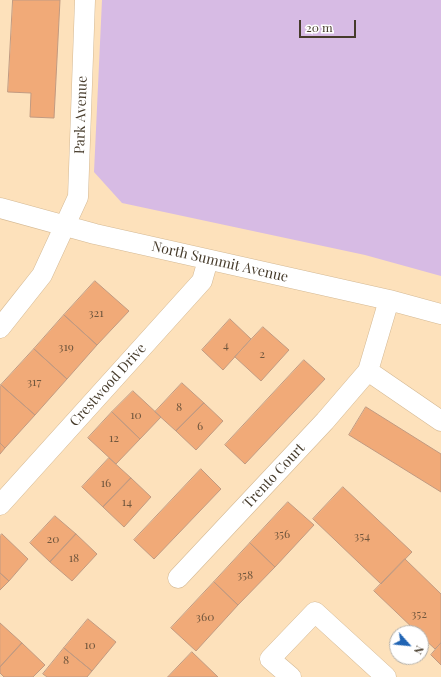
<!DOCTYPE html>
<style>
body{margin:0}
#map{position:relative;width:441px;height:677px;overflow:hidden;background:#fde1bb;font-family:"Playfair Display",serif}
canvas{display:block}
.north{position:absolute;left:389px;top:625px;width:40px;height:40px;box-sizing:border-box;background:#fff;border:1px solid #b5b1aa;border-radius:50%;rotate:117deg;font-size:11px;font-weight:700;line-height:16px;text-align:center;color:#463b2b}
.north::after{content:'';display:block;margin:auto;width:14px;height:18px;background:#2064b4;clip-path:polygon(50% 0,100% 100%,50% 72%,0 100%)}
.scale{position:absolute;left:299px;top:20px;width:57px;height:18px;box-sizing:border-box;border:2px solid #463b2b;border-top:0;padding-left:5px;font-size:12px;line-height:14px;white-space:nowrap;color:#463b2b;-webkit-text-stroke:3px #fff;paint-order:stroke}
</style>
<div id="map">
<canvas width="441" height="677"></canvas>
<div class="north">N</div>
<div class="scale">20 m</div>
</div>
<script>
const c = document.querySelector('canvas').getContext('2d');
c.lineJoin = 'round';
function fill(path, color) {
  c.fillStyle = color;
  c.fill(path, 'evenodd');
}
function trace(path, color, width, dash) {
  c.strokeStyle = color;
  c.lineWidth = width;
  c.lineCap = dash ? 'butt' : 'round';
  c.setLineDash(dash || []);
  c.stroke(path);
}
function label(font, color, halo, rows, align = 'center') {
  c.font = font + ' "Playfair Display",serif';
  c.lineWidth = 3.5;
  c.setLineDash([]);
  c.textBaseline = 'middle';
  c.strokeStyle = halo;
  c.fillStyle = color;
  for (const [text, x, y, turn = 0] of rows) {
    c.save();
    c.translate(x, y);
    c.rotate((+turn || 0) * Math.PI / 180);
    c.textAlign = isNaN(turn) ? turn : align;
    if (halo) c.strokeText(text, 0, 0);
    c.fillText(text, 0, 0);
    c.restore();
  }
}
fill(new Path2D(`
 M102,0H441V276L365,255L122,203L94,172Z`), '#d7bbe4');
const building = new Path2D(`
 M13,0H60L54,118L30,117L31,93L8,92Z
 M95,281L129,311L97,345L64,315Z
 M64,315L97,345L67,379L34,349Z
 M230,319L251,339L223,370L202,350Z
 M263,327L289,350L261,381L235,357Z
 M34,349L67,379L35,415L1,385Z
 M304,360L325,379L245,464L225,445Z
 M182,383L204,403L176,431L155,412Z
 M1,385L35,415L5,448L0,443V386Z
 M133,391L161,417L140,439L112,412Z
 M204,403L223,421L196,450L176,431Z
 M366,407L441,454V492L349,435Z
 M112,412L140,439L116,464L88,438Z
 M0,443L5,448L0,454Z
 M109,458L131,478L103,507L82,487Z
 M201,469L221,489L154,559L134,540Z
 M131,478L151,497L124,527L103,507Z
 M343,487L412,552L381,584L313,519Z
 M288,502L314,525L275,567L250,543Z
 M55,516L76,534L50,562L30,543Z
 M2,534L28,559L9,581L0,573V536Z
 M76,534L97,554L72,581L50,562Z
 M250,543L275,567L238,605L214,582Z
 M405,559L441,594V643L435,649L421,636V633H418L374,591Z
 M0,573L9,581L0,590Z
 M214,582L238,605L196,651L171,628Z
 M88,619L116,642L92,671L64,648Z
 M0,623L22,643L0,667Z
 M22,643L45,665L33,677H4L0,673V667Z
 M441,643V665L431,655Z
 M64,648L92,671L87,677H47L43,674Z
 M192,652L218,677H168Z`);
fill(building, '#f1aa78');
trace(building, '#c19a81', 1);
const minor = new Path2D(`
 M0,208L95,234L389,300L441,314
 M0,328L42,275L78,197L85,0
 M368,371L441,421
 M0,505L202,281L208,260
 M178,578L325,421L368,371L389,300
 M291,677L270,659L315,612L386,677`);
trace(minor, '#d4b994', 21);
trace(minor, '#fff', 20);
label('12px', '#71573e', null, [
 ["321",96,313],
 ["4",226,345],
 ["319",66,347],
 ["2",262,354],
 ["317",34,382],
 ["8",179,407],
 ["10",136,415],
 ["6",200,426],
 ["12",114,438],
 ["16",106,483],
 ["14",127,502],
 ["356",282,534],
 ["354",362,536],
 ["20",53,539],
 ["18",74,558],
 ["358",245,575],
 ["352",419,614],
 ["360",205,617],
 ["10",90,645],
 ["8",66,660]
]);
label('14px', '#463b2b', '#fff', [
 ["Park Avenue",81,115,-88],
 ["North Summit Avenue",220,262,13],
 ["Crestwood Drive",108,385,-48],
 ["Trento Court",274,476,-47]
]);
</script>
